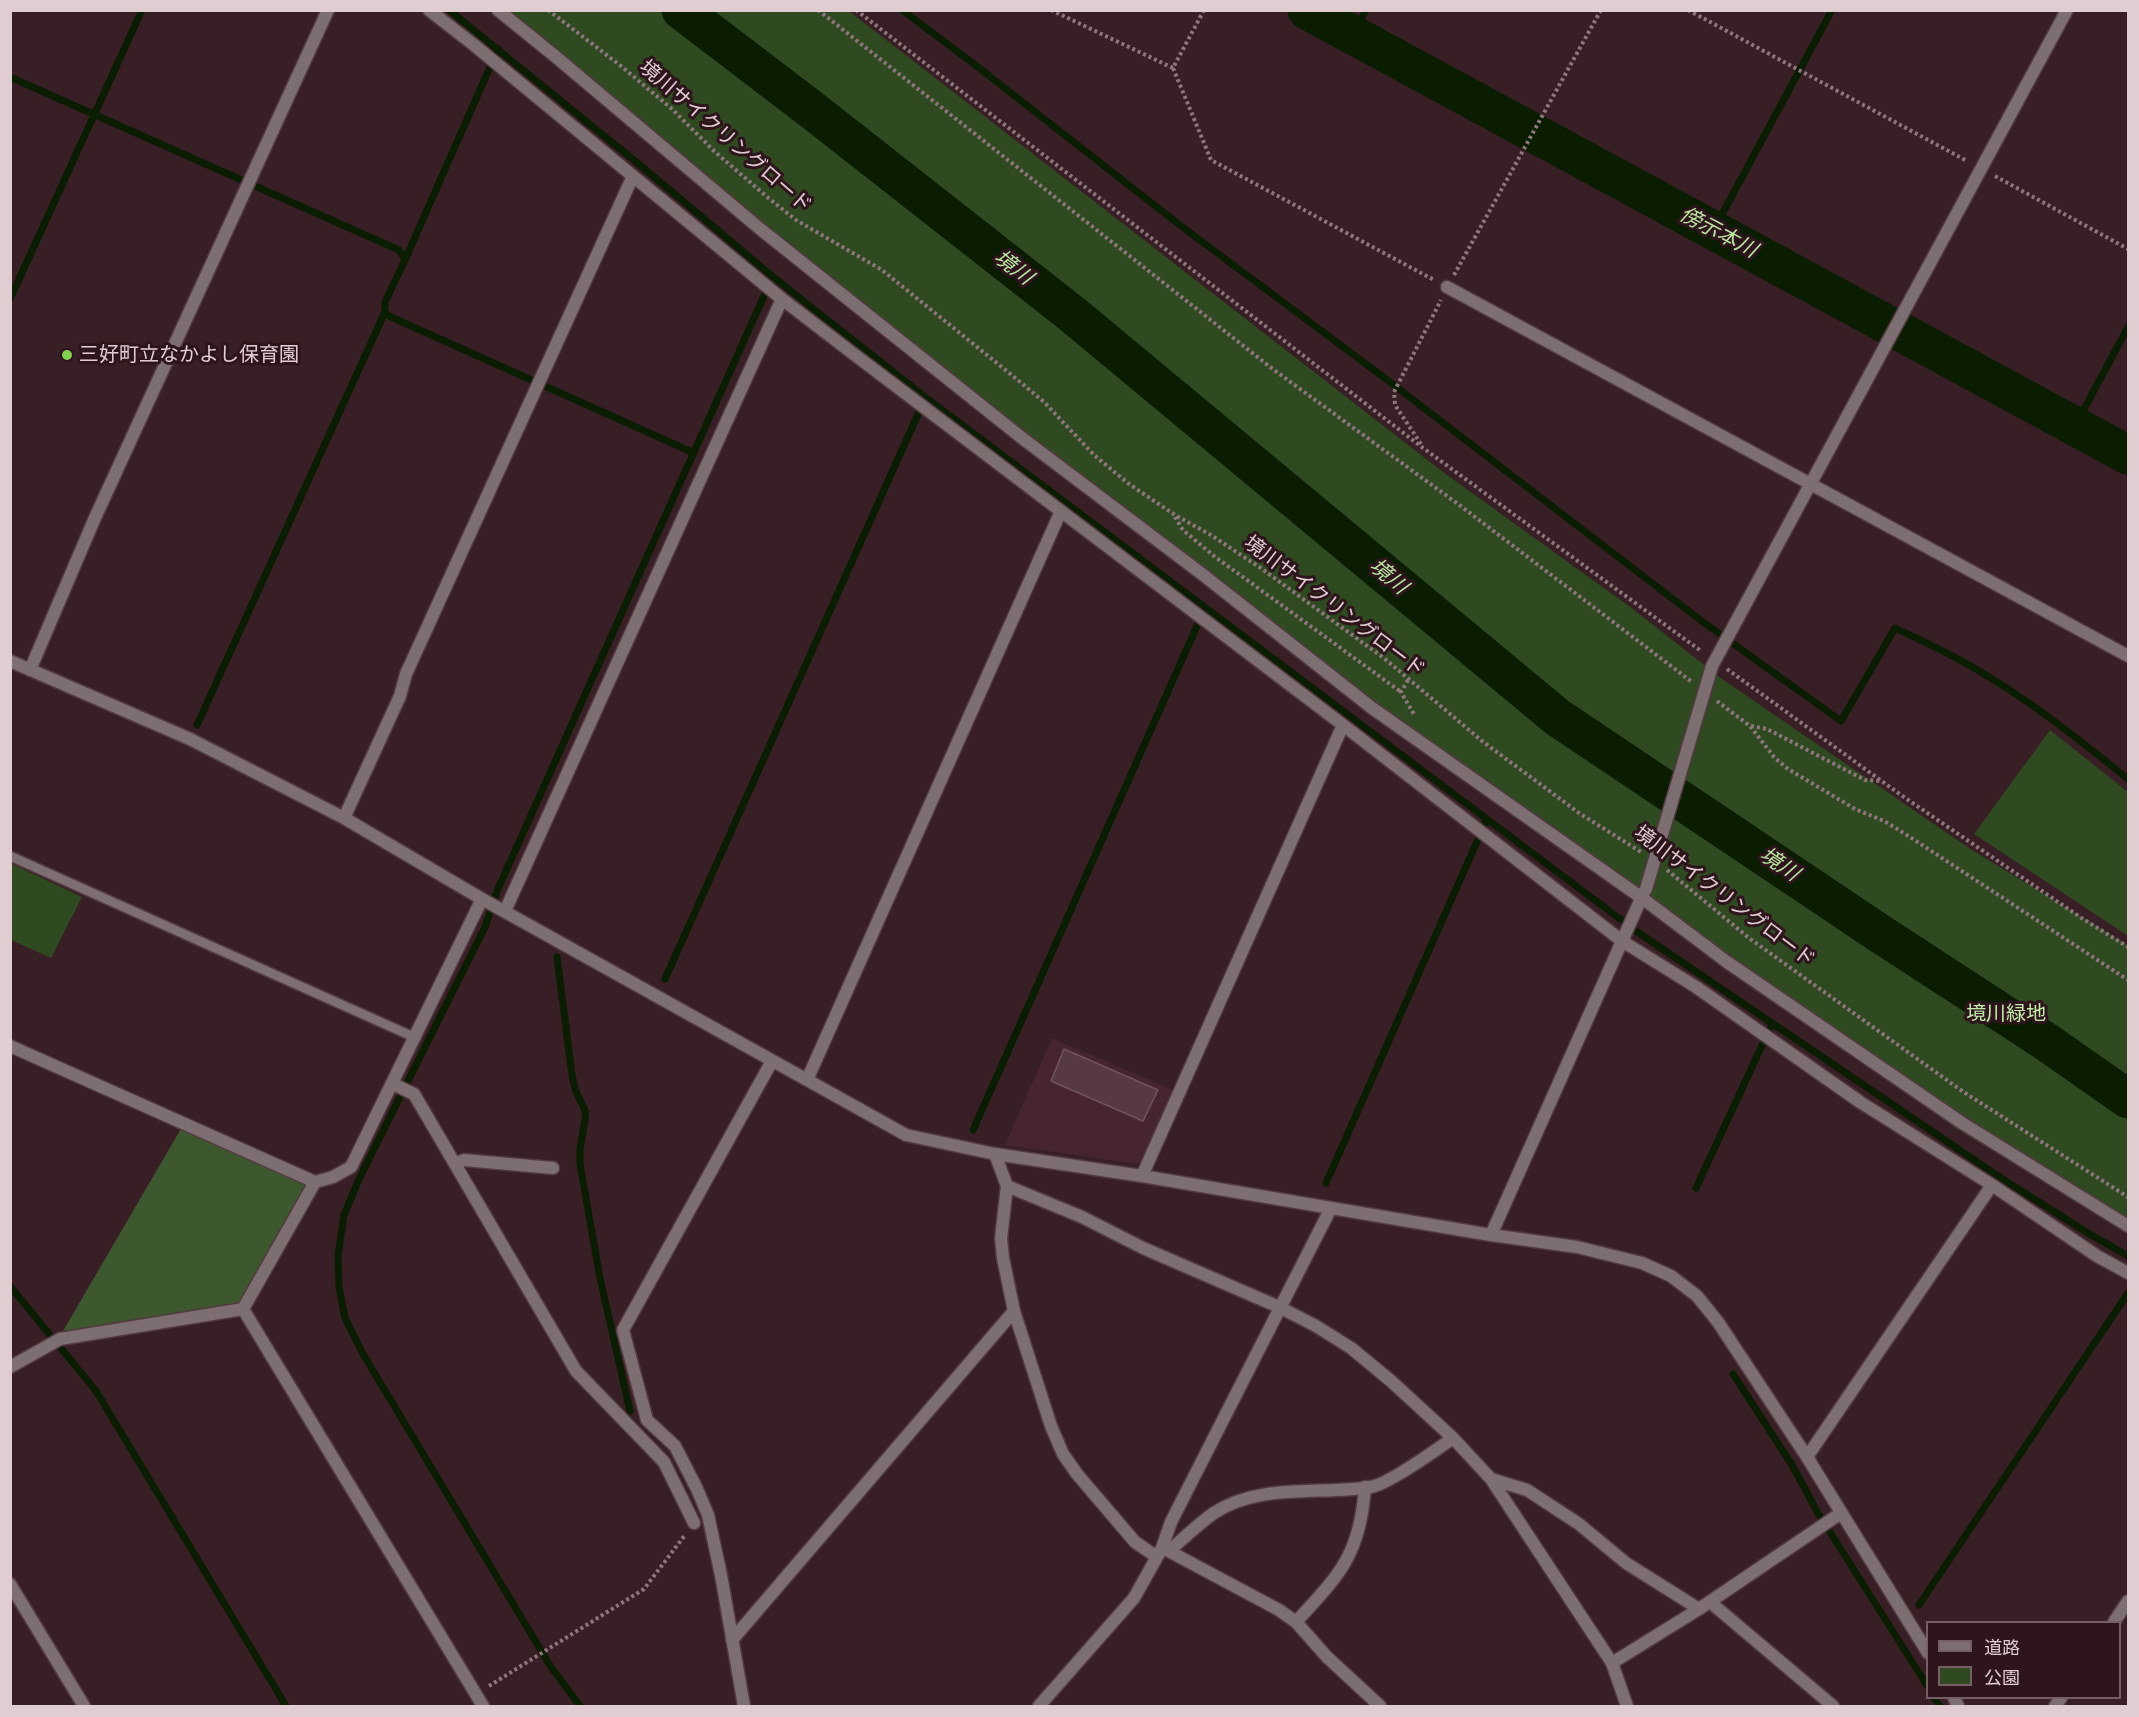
<!DOCTYPE html>
<meta charset="utf-8">
<style>
body{margin:0}
#map{position:relative;width:2139px;height:1717px;overflow:hidden;background:#381e25;font-family:Helvetica,"Noto Sans JP",sans-serif}
canvas{display:block}
.frame{position:absolute;inset:0;border:12px solid #e0cdd1;pointer-events:none}
.legend{position:absolute;left:1926px;top:1621px;width:195px;height:78px;box-sizing:border-box;background:#2e141c;border:2px solid #755e64;margin:0;padding:8px 10px;list-style:none;font-size:18px;color:#e0cdd1}
.legend li{display:flex;align-items:center;gap:12px;height:30px}
.legend b{width:30px;border:2px solid #755e64}
</style>
<div id="map">
<canvas width="2139" height="1717"></canvas>
<div class="frame"></div>
<ul class="legend">
<li><b style="height:8px;background:#7d6e71"></b>道路</li>
<li><b style="height:16px;background:#2f4920"></b>公園</li>
</ul>
</div>
<script>
const c = document.querySelector('canvas').getContext('2d');
c.lineJoin = 'round';
function fill(path, color) {
  c.fillStyle = color;
  c.fill(path, 'evenodd');
}
function trace(path, color, width, dash) {
  c.strokeStyle = color;
  c.lineWidth = width;
  c.lineCap = dash ? 'butt' : 'round';
  c.setLineDash(dash || []);
  c.stroke(path);
}
function label(font, color, halo, rows, align = 'center') {
  c.font = font + ' Helvetica,"Noto Sans JP",sans-serif';
  c.lineWidth = 6;
  c.setLineDash([]);
  c.textBaseline = 'middle';
  c.strokeStyle = halo;
  c.fillStyle = color;
  for (const [text, x, y, turn = 0] of rows) {
    c.save();
    c.translate(x, y);
    c.rotate((+turn || 0) * Math.PI / 180);
    c.textAlign = isNaN(turn) ? turn : align;
    if (halo) c.strokeText(text, 0, 0);
    c.fillText(text, 0, 0);
    c.restore();
  }
}
fill(new Path2D(`
 M1052,1038L1175,1091L1147,1155L1137,1164L1005,1145Z`), '#46252e');
fill(new Path2D(`
 M499,11H849L1443,472L1633,609L1722,679L1972,850L2128,945V1231L1955,1128L1075,487L812,276Z
 M2050,730L2128,792V936L1974,834Z
 M10,863L82,897L51,958L11,940Z`), '#2f4920');
fill(new Path2D(`
 M182,1127L305,1182L308,1188L239,1302L225,1307L63,1331Z`), '#3d582e');
trace(new Path2D(`
 M449,10L640,165L772,276L925,397L1636,931L2001,1178L2088,1233L2128,1256
 M902,10L974,64L1181,226L1386,379L1703,622L1841,721L1895,628C1925,642 1956,656 1984,674C2035,704 2082,742 2128,779
 M1352,36L1366,10
 M10,77L399,250L405,260L385,302V312L391,317L694,453
 M1713,231L1832,10
 M405,260L498,49
 M10,299L142,10
 M2075,426L2128,327
 M197,725L385,312
 M557,957L572,1075L575,1089L586,1113L580,1150V1164L600,1278L630,1411
 M665,979L923,403
 M973,1130L1201,617
 M1326,1183L1487,819
 M1696,1188L1772,1024
 M10,1286L96,1391L286,1706
 M1733,1374L1792,1465L1818,1513L1928,1687
 M1919,1605L2128,1293
 M1934,1698L1940,1706
 M580,1706L551,1667L363,1354L345,1318L339,1287L338,1255L344,1215L359,1179L485,927L497,891L768,287`), '#0a1d01', 7);
trace(new Path2D(`
 M681,10L812,110L1072,314L1557,717L1879,933L2045,1041L2128,1099
 M1307,10L2128,455`), '#0a1d01', 39);
const building = new Path2D(`
 M1064,1049L1158,1090L1143,1121L1051,1081Z`);
fill(building, '#563941');
trace(building, '#73545c', 1.5);
const lane = new Path2D(`
 M10,856L416,1038`);
const street = new Path2D(`
 M429,10L474,45L782,299L851,352L1343,725L1622,941L1696,987L1860,1102L1992,1185L2097,1256L2128,1273
 M498,10L556,57L759,228L1022,438L1202,574L1372,708L1642,898L1727,962L1962,1123L2128,1226
 M1447,287L2128,656
 M10,661L190,739L344,818L482,899L906,1135L995,1154L1142,1176L1491,1235L1577,1247L1642,1263L1671,1276L1697,1296L1718,1322L1807,1457L1928,1653
 M1712,666L2067,10
 M30,670L94,520L328,10
 M344,818L400,696L406,674L633,176
 M505,911L782,299
 M10,1046L315,1182L333,1177L351,1167L482,899
 M807,1080L1061,511
 M393,1084L414,1094L576,1371L664,1462L694,1523
 M995,1154L1007,1186L1001,1238L1003,1258L1014,1311L1051,1426L1063,1454L1077,1474L1135,1542L1157,1557
 M455,1164L464,1160L553,1168
 M1142,1176L1343,725
 M1007,1186L1082,1217L1143,1248L1279,1307L1316,1326L1351,1348L1391,1381L1453,1438L1491,1479L1612,1663L1627,1706
 M1491,1235L1644,892
 M243,1309L483,1706
 M243,1309L315,1182
 M10,1367L60,1339L243,1309
 M1807,1457L1992,1185
 M1491,1479L1527,1490L1579,1524L1626,1563L1699,1609
 M1163,1548L1279,1610L1296,1622L1327,1657L1380,1706
 M1169,1551C1183,1539 1198,1524 1214,1513C1258,1483 1322,1495 1371,1487C1389,1484 1436,1450 1453,1438
 M10,1584L84,1706
 M1710,1602L1833,1706
 M1296,1622C1340,1574 1360,1555 1365,1487
 M2114,1622L2128,1601
 M732,1640L1014,1311
 M1612,1663L1699,1609L1841,1513
 M1954,1698L1958,1706
 M744,1706L721,1575L708,1515L697,1489L675,1446L647,1420L623,1330L772,1061
 M1039,1706L1134,1598L1162,1548L1171,1522L1331,1208
 M2055,1706L2061,1698`);
trace(lane, '#533a41', 12);
trace(street, '#533a41', 15);
trace(new Path2D(`
 M548,10L621,66L672,109L714,151L766,196L796,220L882,270L1019,381L1044,402L1094,455L1129,484L1175,515L1211,535L1262,569L1385,659L1482,741L1579,813L1641,852
 M818,10L1274,370L1458,504L1692,682
 M856,10L1423,448L1701,651
 M1051,10L1173,68
 M1204,10L1173,68L1211,160L1434,280
 M1688,10L1967,161
 M1995,176L2128,249
 M1454,275L1601,10
 M1421,444L1395,405L1394,392L1441,300
 M1175,517L1183,530L1214,556L1401,692
 M1727,669L1901,795L2083,919L2128,947
 M1408,680L1401,692L1415,716
 M1717,701L1750,726L1774,757L1788,769L1855,809L1884,821L1910,837L2128,980
 M1751,726L1767,729L1865,780L1880,781
 M1667,870L1749,938L1965,1093L2128,1197
 M489,1686L644,1589L685,1535`), '#8d777c', 4, [3, 3]);
trace(lane, '#7d6e71', 9);
trace(street, '#7d6e71', 12);
const streetBridge = new Path2D(`
 M1646,889L1712,666`);
trace(streetBridge, '#533a41', 15, []);
trace(streetBridge, '#7d6e71', 12);
for (const [x, y, r, color] of [
 [67,355,6,"#81d050"]
]) {
  const dot = new Path2D();
  dot.arc(x, y, r, 0, 2 * Math.PI);
  c.fillStyle = color;
  c.fill(dot);
  trace(dot, '#2e141c', 2);
}
label('20px', '#e0cdd1', '#2e141c', [
 ["境川サイクリングロード",725,137,41],
 ["境川サイクリングロード",1334,607,37],
 ["境川サイクリングロード",1724,897,37]
]);
label('20px', '#e0cdd1', '#2e141c', [
 ["三好町立なかよし保育園",79,355]
], 'left');
label('20px', '#c0eda8', '#2e141c', [
 ["境川緑地",2006,1014]
]);
label('italic 21px', '#b9e6a1', '#2e141c', [
 ["傍示本川",1718,233,28],
 ["境川",1013,268,38],
 ["境川",1388,577,40],
 ["境川",1779,865,34]
]);
</script>
